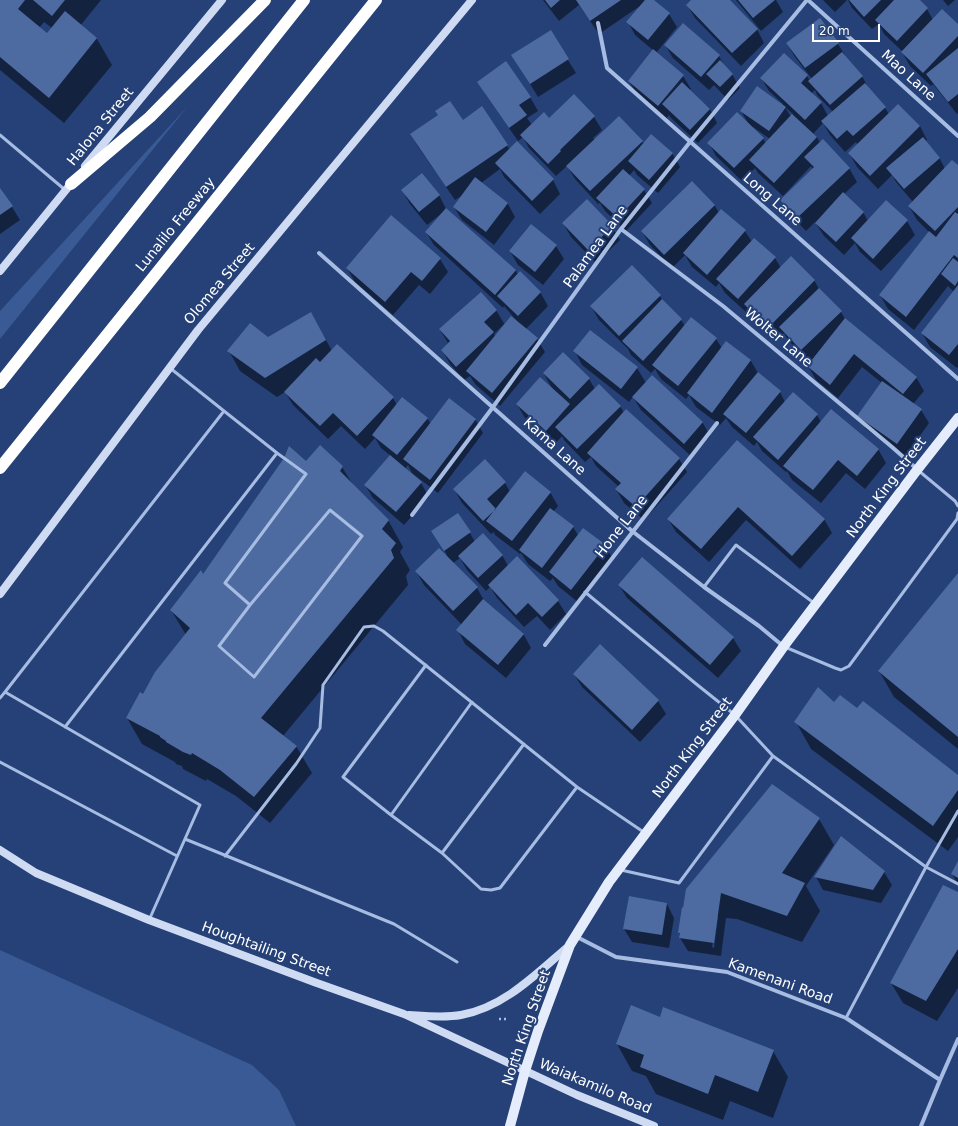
<!DOCTYPE html>
<style>
body{margin:0}
#map{position:relative;width:958px;height:1126px;overflow:hidden;background:#254177;font-family:"DejaVu Sans",sans-serif}
canvas{display:block}
.scale{position:absolute;left:812px;top:24px;width:68px;height:18px;box-sizing:border-box;border:2px solid #fff;border-top:0;padding-left:5px;font-size:12px;line-height:14px;white-space:nowrap;color:#fff;-webkit-text-stroke:3px #254177;paint-order:stroke}
</style>
<div id="map">
<canvas width="958" height="1126"></canvas>
<div class="scale">20 m</div>
</div>
<script>
const c = document.querySelector('canvas').getContext('2d');
c.lineJoin = 'round';
function fill(path, color) {
  c.fillStyle = color;
  c.fill(path, 'evenodd');
}
function trace(path, color, width, dash) {
  c.strokeStyle = color;
  c.lineWidth = width;
  c.lineCap = dash ? 'butt' : 'round';
  c.setLineDash(dash || []);
  c.stroke(path);
}
function label(font, color, halo, rows, align = 'center') {
  c.font = font + ' "DejaVu Sans",sans-serif';
  c.lineWidth = 4;
  c.setLineDash([]);
  c.textBaseline = 'middle';
  c.strokeStyle = halo;
  c.fillStyle = color;
  for (const [text, x, y, turn = 0] of rows) {
    c.save();
    c.translate(x, y);
    c.rotate((+turn || 0) * Math.PI / 180);
    c.textAlign = isNaN(turn) ? turn : align;
    if (halo) c.strokeText(text, 0, 0);
    c.fillText(text, 0, 0);
    c.restore();
  }
}
fill(new Path2D(`
 M188,106L0,339V311Z
 M0,950L252,1065L279,1090L296,1126H0Z`), '#395a94');
fill(new Path2D(`
 M0,0H101L80,26L97,39L112,65L64,123L0,70ZM44,22L52,28L47,34L39,28Z
 M543,0H644L645,1L646,0H653L669,14L677,27L656,53L683,76L691,89L689,91L710,109L717,123L698,143L671,118L669,115L666,119L637,94L629,81L654,51L635,35L628,22L640,6L599,34L579,5L559,21Z
 M692,0H728L757,29L764,43L741,66L695,18L687,5Z
 M736,0H776L783,12L761,31Z
 M823,0H847L835,12Z
 M848,0H918L927,9L933,20L958,25V113L957,114L933,84L931,86L910,66L902,52H903L884,34L879,24L872,29L852,8Z
 M943,0H955L948,6Z
 M550,31L576,73L538,97L521,69Z
 M787,44H838L846,57L862,76L869,89L885,108L889,114L920,126L927,140L925,142L940,159L945,169L958,166V367L957,368L930,347L922,333L954,292L948,286L914,330L888,309L880,295L929,232L917,220L909,206L913,202L896,182L892,175L878,189L857,167L849,153L858,145L856,142L845,152L830,135L823,123L813,134L817,137L820,143L849,168L857,182L844,194L863,212L868,221L886,201L907,221L915,235L881,271L860,252L855,243L844,255L824,236L815,222L806,231L789,213L781,200L813,170L811,166L783,196L758,173L755,168L742,181L716,156L709,143L748,123L741,111L782,105L783,104L769,91L761,78L784,54L807,76L810,81L812,79L795,57ZM815,90L817,95L833,112L828,116L821,103L811,94ZM785,107L793,114L791,117ZM753,127L770,139L766,144L763,138L753,128Z
 M665,45L719,56L725,67L732,74L740,88L728,100L714,85L709,90L673,58Z
 M478,82L530,97L538,111L527,118L532,125L549,119L594,117L602,130L593,138L595,140L619,117L644,144L672,153L680,167L658,193L637,175L634,170L629,176L644,190L652,203L626,231L605,211L600,203L598,204L575,179L567,166L556,176L529,148L523,137L518,141L486,95Z
 M482,108L510,150L553,180L560,194L540,214L504,177L500,169L481,183L508,204L515,217L494,245L462,220L454,207L463,195L455,200L419,148L411,135L462,121Z
 M692,183L715,206L719,213L745,231L752,242L775,258L781,268L814,280L819,289L841,312L845,319L916,377L924,391L913,404L921,410L929,423L905,457L866,429L858,416L882,383L862,367L838,398L816,380L808,366L810,364L788,340L784,333L776,341L753,318L748,310L746,312L725,293L719,283L716,287L692,267L685,255L672,268L650,245L642,231Z
 M0,190L12,207L20,220L0,234Z
 M402,190L439,195L446,209L516,271L518,275L540,292L548,306L526,329L537,339L545,352L500,406L475,384L470,376L464,380L450,364L442,350L448,343L440,330L496,310L505,325L516,320L504,306L503,308L434,245L426,232L441,215V214L427,225L410,204ZM504,324L505,325L495,336L494,334Z
 M587,200L612,227L620,240L596,263L571,237L563,223Z
 M392,217L440,259L448,272L430,294L419,285L393,315L355,282L347,268Z
 M556,246L564,259L543,285L518,265L510,251Z
 M660,296L664,303L681,320L685,326L691,318L716,339L722,348L726,343L751,361L758,373L780,392L785,402L817,415L821,422L878,449L886,463L865,489L846,473L821,503L792,480L787,471L786,472L762,451L757,442L754,446L732,427L726,418L720,425L696,407L689,395L686,399L661,379L655,369L651,373L631,355L628,349L599,320L591,306Z
 M311,313L332,351L393,398L397,405L427,418L431,424L475,419L483,433L438,493L412,473L408,465L405,469L421,483L429,497L404,525L373,498L365,485L391,456L381,448L375,438L365,449L341,426L328,439L293,405L285,392L277,397L240,371L229,351L268,338Z
 M590,331L637,368L646,383L652,377L703,423L710,436L692,457L641,410L633,397L629,402L582,365L575,351Z
 M544,374L589,379L595,389L620,406L624,413L679,459L687,472L644,520L624,503L616,489L619,487L596,466L591,457L585,462L564,440L562,436L555,444L525,418L517,404L553,390Z
 M737,441L824,519L832,533L800,569L746,520L709,562L676,532L668,519Z
 M307,463L342,467L353,485L388,520L403,547L400,552L410,570L406,576L408,585L283,736L296,746L312,773L270,823L236,796L207,779L206,781L183,769L182,766L176,764L175,762L142,744L127,718L144,695L186,635L171,610Z
 M505,483L510,492H550L558,506L553,512L573,527L578,535L605,546L613,559L579,603L558,586L553,578L550,581L528,564L521,553L520,554L495,535L494,532L491,534L462,503L454,489Z
 M432,531L470,533L475,542L502,555L508,566L517,557L558,601L566,614L550,630L537,616L524,627L497,598L490,587L486,591L467,570L460,558L453,563L477,588L485,602L524,635L531,648L506,678L465,644L458,630L462,625L424,585L416,571L447,555Z
 M958,574V749L894,697L879,671Z
 M619,585L733,638L741,651L718,678L627,598Z
 M600,646L658,701L666,714L640,742L582,687L574,674Z
 M834,703L958,776V837L948,851L811,749L796,722Z
 M819,819L834,845L806,886L820,911L802,942L737,919L726,918L721,956L688,951L680,938L681,935L679,933L684,909ZM716,917H718L714,948L712,947Z
 M958,863V884L952,874Z
 M884,872L892,885L881,903L823,890L816,877Z
 M958,894V988L937,1021L903,1003L891,983Z
 M667,904L674,918L669,948L632,942L624,929Z
 M660,1018L773,1051L788,1077L773,1118L730,1101L723,1120L656,1094L646,1076L632,1071L617,1044Z`), '#0007');
fill(new Path2D(`
 M0,0H25L18,9L47,33L65,11L97,38L49,98L0,57Z
 M33,0H65L52,16Z
 M545,0H560L551,8Z
 M576,0H621L590,21Z
 M645,0H654L670,13L648,40L626,22Z
 M691,0H730L758,29L732,53L686,5Z
 M738,0H775L753,18Z
 M849,0H881L864,17Z
 M894,0H920L928,8L897,41L875,20Z
 M942,9L958,24V36L923,73L901,52Z
 M820,18L839,43L805,68L786,43Z
 M683,23L720,55L701,77L664,45Z
 M551,30L569,59L530,84L511,55Z
 M958,48V94L948,102L926,74Z
 M653,49L684,75L658,106L628,81Z
 M842,52L863,76L830,105L808,81Z
 M784,53L808,75L801,83L822,102L805,120L760,78Z
 M720,60L733,74L720,87L706,74Z
 M506,61L531,97L519,105L527,115L509,128L477,82Z
 M682,82L710,109L690,130L662,104Z
 M865,83L886,107L853,136L847,130L837,139L821,121Z
 M757,86L786,107L769,131L740,111Z
 M574,94L595,116L560,150L561,151L548,164L520,135L544,112L549,118Z
 M450,101L463,120L482,106L508,145L446,187L410,134L438,115L435,111Z
 M898,104L920,126L870,176L848,153Z
 M737,112L764,138L734,168L707,143Z
 M792,114L817,137L774,183L749,160Z
 M619,116L643,141L590,191L566,166Z
 M651,134L673,153L649,180L628,161Z
 M923,137L940,158L904,189L886,168Z
 M823,139L850,168L797,218L780,200L814,167L804,157Z
 M517,141L554,179L532,201L495,163Z
 M952,160L958,165V207L935,231L908,206Z
 M623,169L645,189L618,218L596,198Z
 M422,173L440,195L419,212L401,190Z
 M475,177L508,203L486,232L453,207Z
 M692,181L715,205L664,255L641,231Z
 M0,188L13,206L0,215Z
 M843,192L864,212L836,242L815,223Z
 M587,199L613,226L588,250L562,223Z
 M886,200L908,220L873,259L851,238Z
 M446,208L516,270L495,295L425,232Z
 M721,209L746,230L707,275L683,253Z
 M955,212L958,214V258L954,255L906,317L879,295L929,231L936,237Z
 M391,215L441,258L422,281L411,272L385,302L346,268Z
 M531,224L557,245L535,272L509,251Z
 M754,238L776,257L738,299L716,279Z
 M791,256L815,280L768,328L744,304Z
 M953,258L958,262V281L955,286L941,274Z
 M632,265L661,295L619,336L590,306Z
 M520,271L541,292L518,316L497,296Z
 M958,285V344L949,355L921,333Z
 M819,288L842,311L801,350L779,327Z
 M481,292L497,310L484,322L494,332L456,367L441,350L450,341L439,329Z
 M662,299L682,319L643,361L622,341Z
 M311,312L326,340L265,378L227,351L250,323L268,337Z
 M511,316L538,338L492,393L466,371Z
 M691,317L717,338L678,386L652,365Z
 M845,318L917,377L903,394L854,354L830,385L807,366Z
 M590,330L638,367L621,389L573,351Z
 M726,341L751,360L712,413L687,393Z
 M337,344L394,397L357,436L333,413L320,426L284,392L316,358L320,362Z
 M563,352L590,378L570,399L543,373Z
 M758,372L781,391L746,433L723,414Z
 M652,375L703,422L684,444L632,397Z
 M540,377L570,404L546,431L516,404Z
 M882,381L922,409L897,444L857,416Z
 M599,384L621,406L577,449L555,427Z
 M793,392L818,414L778,460L753,437Z
 M402,397L428,418L397,455L372,435Z
 M449,398L476,419L430,480L403,459Z
 M626,409L680,458L636,507L615,489L621,483L587,453Z
 M831,409L879,449L857,476L838,460L813,490L783,466Z
 M737,440L825,519L792,556L738,507L701,549L667,519Z
 M320,445L343,466L340,471L389,520L382,529L396,543L391,550L394,558L261,718L297,746L254,797L220,770L192,753L191,755L183,752L166,742V741L160,737V736L126,718L140,692L143,694L155,672L190,628L170,610L201,570L203,574L284,458L289,446L306,461Z
 M390,455L422,482L396,512L364,485Z
 M485,459L506,482L487,499L496,509L483,521L453,489Z
 M525,471L551,492L512,541L486,521Z
 M550,508L574,526L542,568L519,550Z
 M458,513L471,532L444,551L431,531Z
 M583,528L606,545L571,590L549,572Z
 M483,533L503,555L478,578L458,556Z
 M439,548L478,587L453,611L415,571Z
 M517,556L559,600L542,617L528,603L516,615L488,585Z
 M642,557L734,637L710,665L618,585Z
 M958,573V737L878,671Z
 M483,599L524,634L498,665L456,630Z
 M600,644L659,700L632,730L573,674Z
 M818,687L834,702L840,695L857,708L863,701L958,775V790L933,826L794,722Z
 M772,784L820,818L782,873L805,883L787,916L721,893L714,943L679,938L680,933H678L682,907L683,908L686,889Z
 M841,836L885,871L873,890L814,877Z
 M958,861V878L951,874Z
 M943,885L958,892V949L926,1001L890,983Z
 M629,896L667,903L662,935L623,929Z
 M631,1005L660,1017L663,1007L774,1050L758,1092L715,1075L708,1094L640,1067L644,1055L616,1044Z`), '#4d6ba1');
trace(new Path2D(`
 M499,1019H509`), '#a6bce3', 2.5, [2, 3]);
trace(new Path2D(`
 M0,135L64,189
 M919,471L955,501L958,506
 M704,587L736,545L814,603
 M585,592L695,683L735,715L773,756L926,867L958,884
 M250,605L330,510L362,536L254,677L219,646L250,605L225,583L306,474L277,453
 M785,647L835,668L841,670L849,666L957,519L958,513
 M426,665L343,777L391,815L472,702
 M0,698L5,692
 M65,727L277,453L224,411
 M0,762L177,856
 M391,815L442,853L524,744
 M185,839L394,924L457,962
 M442,853L481,889L491,890L500,888L577,787
 M225,856L296,764L320,728L323,685L364,627L374,626L383,631L577,787L645,833
 M621,870L679,883L773,756
 M150,918L200,805L5,692L224,411L170,368
 M846,1018L926,867L958,811`), '#a6bce3', 3);
trace(new Path2D(`
 M808,0L958,136
 M598,23L607,68L958,379
 M621,229L723,306L892,447L917,469
 M319,253L632,531L704,587L759,626L783,646
 M412,515L493,407L621,229L690,142L807,0
 M545,645L717,423
 M575,936L616,957L727,972L846,1018L940,1080
 M921,1126L940,1080L958,1039`), '#a6bce3', 4);
trace(new Path2D(`
 M85,166L222,0
 M0,271L74,180
 M0,594L198,330L472,0
 M0,850L36,873L149,920L314,982L404,1014L577,1095L654,1126
 M409,1015C426,1016 444,1018 461,1015C505,1007 537,973 570,945`), '#cfdbf3', 8);
trace(new Path2D(`
 M510,1126L525,1071L538,1031L570,945L609,882L735,715L784,646L917,470L958,418`), '#e5ecfc', 10);
trace(new Path2D(`
 M71,184L150,117L265,0
 M0,383L304,0
 M0,468L376,0`), '#fff', 12);
label('14px', '#fff', '#254177', [
 ["Mao Lane",908,76,42],
 ["Halona Street",101,127,-51],
 ["Long Lane",772,200,41],
 ["Lunalilo Freeway",176,225,-51],
 ["Palamea Lane",596,247,-54],
 ["Olomea Street",220,284,-50],
 ["Wolter Lane",778,338,40],
 ["Kama Lane",554,447,42],
 ["North King Street",887,488,-53],
 ["Hone Lane",622,527,-52],
 ["North King Street",693,748,-53],
 ["Houghtailing Street",266,950,20],
 ["Kamenani Road",780,982,20],
 ["North King Street",527,1028,-71],
 ["Waiakamilo Road",595,1087,23]
]);
</script>
